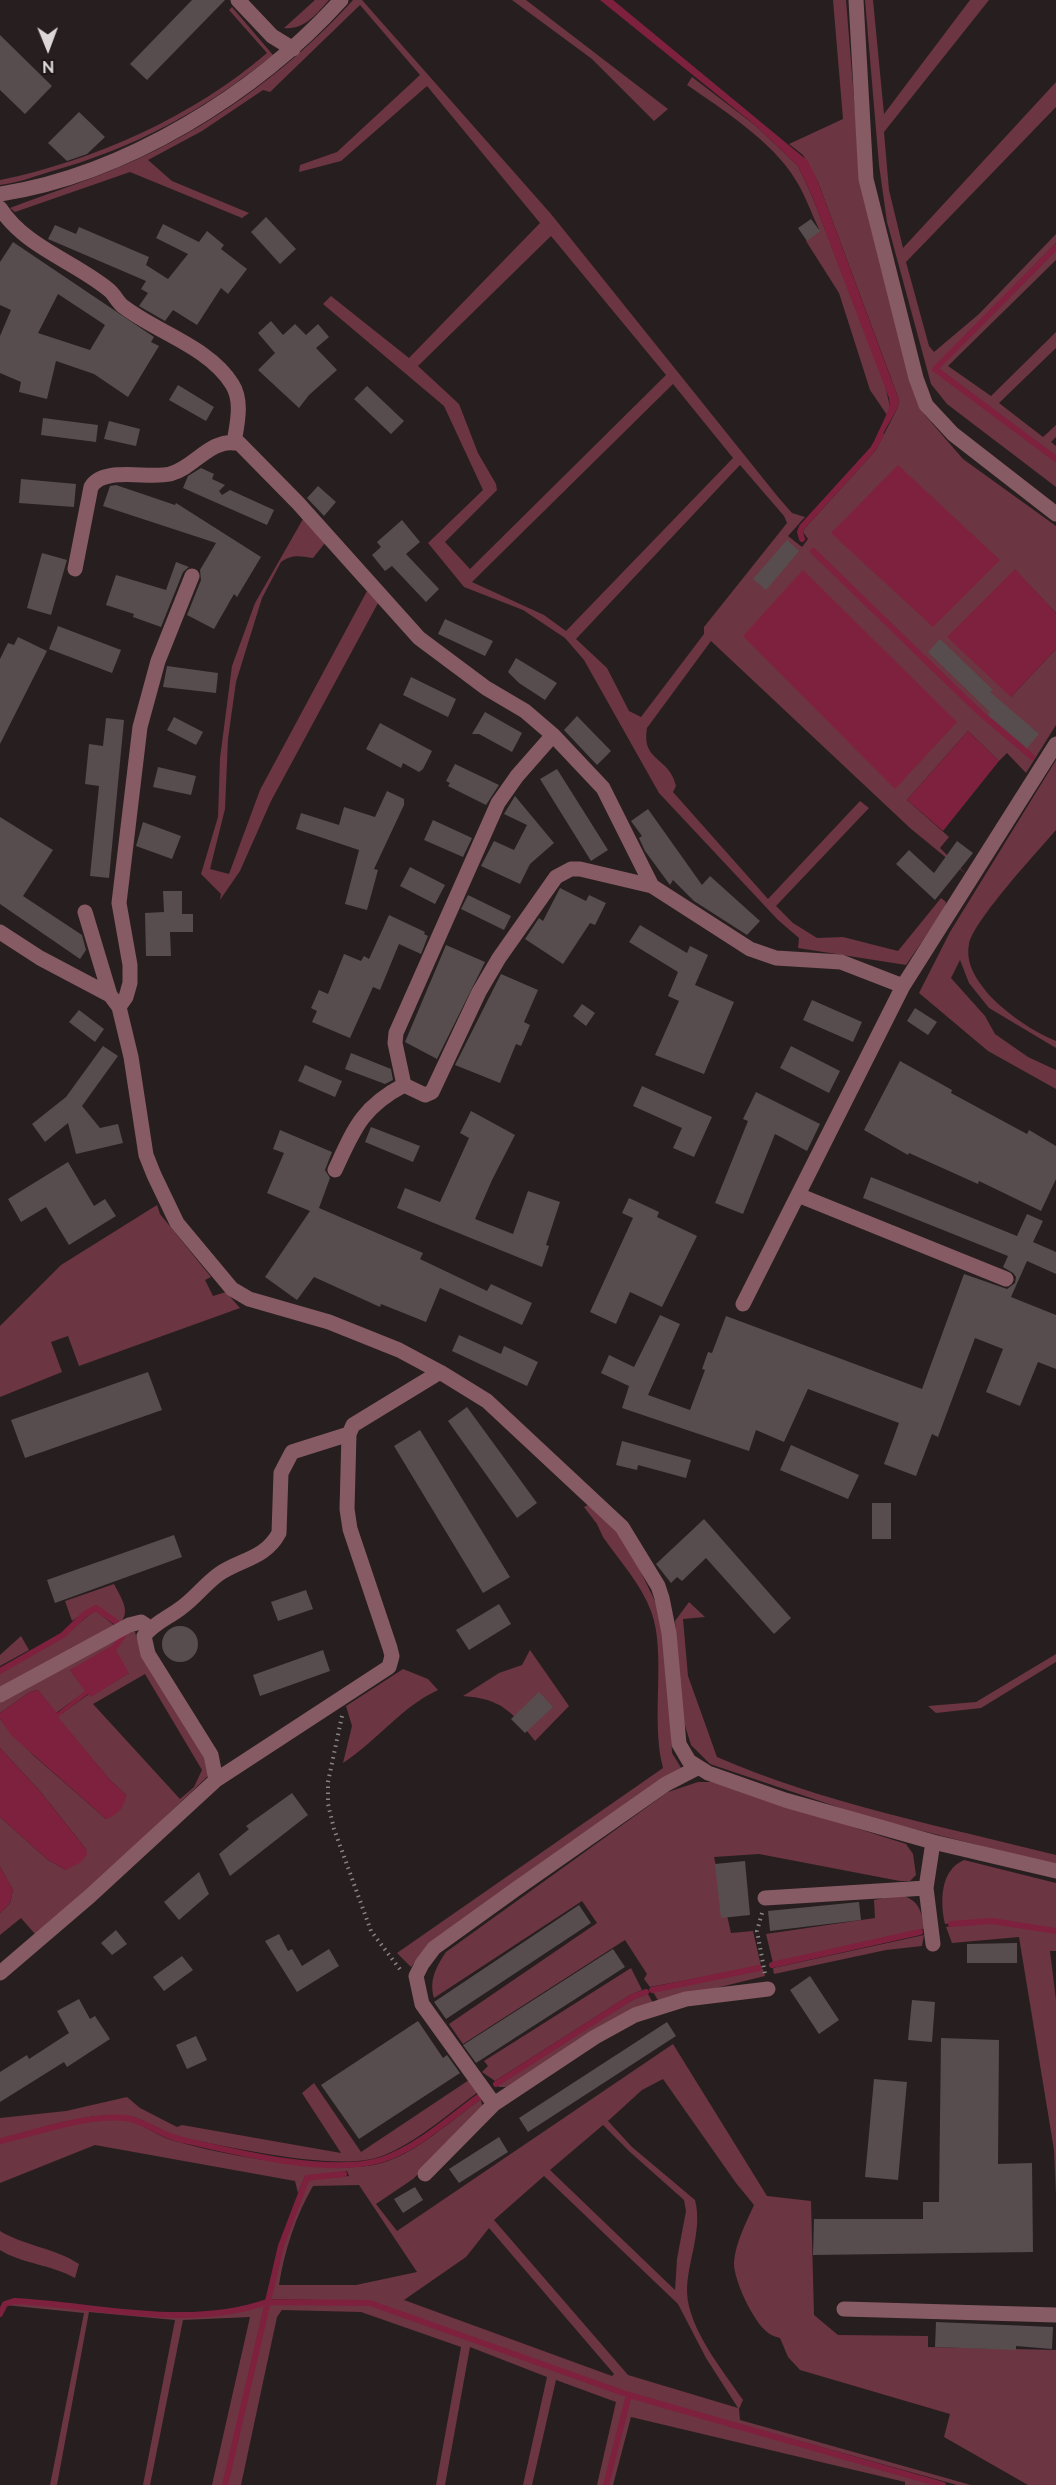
<!DOCTYPE html>
<style>
body{margin:0}
#map{position:relative;width:1056px;height:2485px;overflow:hidden;background:#271e20;font-family:Raleway,sans-serif}
canvas{display:block}
.north{position:absolute;left:18px;top:18px;width:60px;height:60px;-webkit-text-stroke:4px #1d1516;paint-order:stroke;rotate:179deg;font-size:16px;font-weight:700;line-height:24px;text-align:center;color:#ddd7d8}
.north::after{content:'';display:block;margin:auto;width:21px;height:27px;background:#ddd7d8;clip-path:polygon(50% 0,100% 100%,50% 72%,0 100%)}
</style>
<div id="map">
<canvas width="1056" height="2485"></canvas>
<div class="north">N</div>
</div>
<script>
const c = document.querySelector('canvas').getContext('2d');
c.lineJoin = 'round';
function fill(path, color) {
  c.fillStyle = color;
  c.fill(path, 'evenodd');
}
function trace(path, color, width, dash) {
  c.strokeStyle = color;
  c.lineWidth = width;
  c.lineCap = dash ? 'butt' : 'round';
  c.setLineDash(dash || []);
  c.stroke(path);
}
fill(new Path2D(`
 M315,0H329C316,14 305,30 284,28Z
 M353,0H362L551,214L778,497L792,513L805,517L788,536L802,547L808,539L803,532L805,528L876,450L898,407L899,400L888,370L818,182L803,155L789,144L843,119L833,0H846L857,136L924,414L963,459L1056,526V613L1014,569L1011,697L1056,649V725L1026,773L1007,753L999,761L968,731L907,800L949,837L940,848L966,874L910,828L711,641L647,728C641,762 669,756 676,786L673,792L768,899L860,801L869,808L776,906L793,923L817,938L843,937L898,951L941,898L946,902L945,908L906,965L798,948L799,938L778,920L659,793L584,660L565,638L523,610L464,587L428,543L483,490L444,406L323,304L331,296L409,358L540,223L427,86L341,161L299,172L300,165L337,152L420,75L360,5L270,92L263,90L202,131L148,160L172,181L249,213L242,218L130,172L15,212L10,208C54,191 100,177 142,157C222,119 293,66 353,0ZM551,236L666,375L470,569L445,542L497,490L496,484L478,453L459,404L418,366ZM673,384L733,458L566,631L544,615L472,582ZM740,465L784,516L787,523L704,627V634L641,717L629,711L607,668L576,639ZM815,550L980,711L1032,756L1031,758L978,713L813,552Z
 M512,0H526L668,109L654,121L592,59Z
 M865,0H873L884,114L970,0H989L884,132L889,190L903,248L1056,82V107L906,262L929,346L934,352L979,314L1056,234V243L933,369L1056,461V487L947,404L931,384L887,222L879,165Z
 M232,7L273,55C203,111 135,148 49,172C33,177 17,183 0,185V180C94,161 194,116 267,53L229,10Z
 M692,77L756,126L798,166L812,196L885,385L890,407L887,415L870,390L839,293L806,241L819,229C811,213 805,194 795,179C773,142 722,109 687,85Z
 M1056,250V260L948,366L991,396L1056,332V348L999,403L1043,437L1056,425V437L1051,442L1056,446V457L937,369Z
 M303,519L325,543L313,558C300,556 292,554 281,562L262,598L236,682L228,739L225,809L210,869L229,874L260,790L367,591L378,603L271,801L240,871L220,900L221,894L201,874L218,817L220,758L232,666L255,603Z
 M1056,760V830C1038,851 974,920 969,944C965,965 978,982 991,997C1009,1015 1032,1031 1056,1041V1048L989,1008L969,983L960,960L951,978L985,1016L995,1034L1028,1057L1056,1070V1089L988,1051L919,993L950,932Z
 M157,1205L160,1214L211,1277L205,1280L213,1296L226,1292L240,1308L79,1366L68,1336L51,1342L62,1372L0,1397V1326L61,1265Z
 M588,1505L618,1532L630,1550L657,1605L666,1632L672,1753L683,1771L422,1953L411,1967L397,1953L663,1768C650,1718 667,1654 651,1611C641,1584 619,1560 603,1537L597,1524L584,1507Z
 M114,1584C121,1598 132,1612 119,1624L96,1605L72,1621L65,1601Z
 M689,1602L705,1617L683,1619L688,1676L717,1757C825,1804 942,1826 1056,1855V1865L864,1816L710,1764L691,1745L683,1719L675,1621Z
 M95,1610L115,1626L0,1688V1672L64,1636Z
 M132,1629L135,1632L142,1656L202,1748L208,1776L84,1894L35,1934L21,1918L0,1935V1913L10,1903L13,1890L0,1867V1817L48,1860L66,1870L86,1849L39,1790L0,1748V1719L33,1755L106,1819L121,1808L126,1795L110,1780L57,1717L89,1694L91,1696L129,1673L70,1670L86,1691L56,1713L38,1690L30,1692L0,1713V1700ZM145,1674L202,1770L194,1787L180,1799L93,1704Z
 M21,1636L29,1650L0,1666V1655Z
 M530,1650L569,1706L535,1741C511,1711 502,1699 463,1696L499,1673L522,1665Z
 M1056,1654V1662L981,1708L936,1713L928,1706L976,1702Z
 M403,1669L428,1679L438,1690C401,1707 377,1741 343,1763L352,1726L346,1706Z
 M698,1782H712L906,1844L913,1854L916,1875L910,1881H900L759,1854L714,1857L731,1933L753,1931L761,1966L650,1987L644,1979L647,1974L625,1940L463,2044L449,2024L597,1923L582,1901L434,1998C429,1980 436,1967 446,1952L668,1792Z
 M964,1860L1056,1883V1930C1018,1923 983,1916 945,1924C940,1902 940,1870 964,1860Z
 M898,1895C918,1898 922,1910 924,1929L773,1963L766,1934L875,1918L874,1900Z
 M993,1922L1056,1933V1951H1050L1056,2000V2195L1054,2150L1019,1937L952,1943L946,1927L965,1923Z
 M924,1935L922,1946L886,1950L774,1974L773,1968Z
 M631,1968L642,1990L630,1995L495,2081L482,2072L488,2066L484,2061Z
 M763,1969L765,1976L659,2002L653,1992Z
 M648,1994L653,2003L506,2087H499L496,2085L634,1999Z
 M673,2044L767,2196L811,2201L814,2315L838,2335L928,2336V2347L1056,2350V2485H1028L944,2437L950,2414L800,2370L788,2357L780,2338C776,2337 770,2335 767,2332C753,2321 733,2279 734,2262C736,2241 746,2223 754,2205L736,2183L663,2079L642,2090L608,2121L632,2147L695,2200C703,2231 687,2261 687,2292C688,2328 723,2371 743,2400L739,2409L740,2420L971,2485H957L628,2393L371,2301L270,2299L283,2246L307,2180L349,2176L347,2171L305,2176L298,2193L295,2181L95,2145L0,2183V2143C36,2135 89,2115 125,2120C141,2122 155,2135 171,2140C218,2154 336,2177 382,2163C418,2152 450,2121 481,2099L483,2111L413,2179L376,2204L397,2231ZM603,2125L630,2152L684,2200L686,2211L677,2259L675,2290L550,2170ZM544,2176L678,2304L706,2358L738,2408L628,2375L494,2220ZM359,2185L417,2272L356,2285H279C284,2252 296,2215 313,2186ZM489,2228L614,2374L612,2376L404,2300L466,2257Z
 M469,2080L478,2092C448,2114 417,2142 382,2156C339,2173 226,2146 178,2137C163,2132 151,2123 136,2118C101,2107 36,2130 0,2139V2118L66,2111L127,2097L140,2108L177,2127L182,2125L341,2153L302,2093L314,2083L361,2152Z
 M0,2231C25,2246 55,2248 79,2264L75,2278C52,2265 20,2263 0,2250Z
 M14,2301C88,2307 195,2330 265,2303L224,2485H212L250,2317L183,2320L150,2485H143L175,2320L89,2312L57,2485H50L84,2313L5,2305Z
 M268,2303L370,2304L628,2396L606,2485H597L616,2402L556,2380L532,2485H523L547,2377L470,2347L445,2485H436L461,2347L361,2312L282,2310L277,2317L241,2485H226Z
 M630,2396L940,2485H905V2482L631,2417L613,2485H607Z`), '#6c3542');
fill(new Path2D(`
 M600,0H613L808,161L818,182L899,400L898,407L879,441L875,439L890,407L889,398L812,196L798,166L756,126Z
 M898,465L1000,560L933,627L831,533Z
 M1015,569L1056,613V649L1011,697L947,637Z
 M803,570L957,722L895,789L743,636Z
 M968,731L999,761L943,831L907,800Z
 M113,1645L129,1673L91,1697L88,1694L58,1717L110,1780L126,1795C126,1805 116,1817 106,1819L12,1736L0,1719V1713L30,1692L38,1690L57,1713L85,1691L70,1670Z
 M0,1748L39,1790L86,1849L87,1855L81,1862L66,1870L48,1860L0,1817Z
 M0,1867L13,1890L10,1903L0,1913Z`), '#7e213e');
trace(new Path2D(`
 M1056,247L935,369L1056,459
 M802,539L800,532L802,527L873,449L881,435
 M813,551L979,712L1032,757
 M115,1647L124,1634
 M0,1671L63,1635L85,1614L96,1608L116,1622
 M951,1924L992,1921L1056,1931
 M772,1965L920,1932
 M652,1990L759,1968
 M496,2084L632,1997L646,1992
 M0,2141C36,2133 88,2114 125,2118C144,2120 160,2135 179,2139C234,2152 328,2176 381,2160C418,2148 449,2118 480,2096
 M0,2314L5,2304L14,2301C96,2305 187,2330 267,2302L370,2303L629,2395L943,2485
 M225,2485L281,2246L307,2178L344,2174
 M606,2485L629,2395`), '#7e213e', 6);
fill(new Path2D(`
 M192,0H225L147,80L130,64Z
 M0,35L52,86L25,114L0,90Z
 M79,112L105,137L87,154L67,161L48,143Z
 M266,217L296,249L280,264L251,232Z
 M811,219L820,231L807,241L798,228Z
 M163,224L199,242L207,231L224,245L221,249L247,269L228,294L221,288L197,325L173,310L165,321L139,306L148,293L141,289L146,281L48,239L55,225L76,234L79,227L149,257L146,265L168,279L188,254L156,238Z
 M13,242L154,337L151,342L159,346L128,397L94,374L56,361L47,399L19,392L21,382L0,373V336L11,310L0,305V262ZM58,294L105,325L90,350L38,333Z
 M271,321L283,335L295,324L306,335L318,324L329,337L316,348L337,370L309,395L299,408L258,370L275,353L258,333Z
 M178,385L214,407L206,421L169,400Z
 M367,386L404,421L391,434L354,399Z
 M43,418L98,425L96,442L41,435Z
 M109,421L140,429L136,446L104,439Z
 M201,468L214,474L212,479L225,485L219,491L222,495L230,490L274,510L267,525L183,488L188,476Z
 M21,479L76,484L74,507L19,503Z
 M116,485L175,505L176,503L261,557L237,597L234,594L214,629L187,615L201,580L200,570L216,543L103,506L110,486Z
 M318,486L336,502L324,516L307,498Z
 M402,520L420,542L406,554L439,589L426,602L392,566L385,571L372,555L381,547L377,542Z
 M787,540L799,551L766,590L753,579Z
 M42,553L67,560L51,615L27,608Z
 M176,562L189,567L183,572L161,627L133,617L134,614L106,605L116,575L166,590Z
 M445,619L493,641L485,656L438,634Z
 M58,626L121,650L112,673L49,649Z
 M18,637L47,651L0,744V659L8,643L14,645Z
 M940,639L993,690L990,692L1039,734L1027,748L988,715L990,712L928,652Z
 M516,658L557,683L545,700L519,683L508,672Z
 M167,666L218,673L216,693L163,687Z
 M411,677L456,699L448,717L403,695Z
 M485,712L522,733L512,752L479,734H472Z
 M577,716L611,751L597,765L564,730Z
 M174,717L203,732L196,745L167,730Z
 M106,718L124,720L109,878L90,876L99,786L85,784L89,744L103,746Z
 M380,723L432,751L423,769L419,772L403,763L401,768L366,749Z
 M455,764L499,785L486,805L448,786L450,783L446,781Z
 M158,767L196,776L191,795L153,787Z
 M557,769L608,850L591,861L540,779Z
 M387,791L404,799V805L374,869L378,870L367,910L345,904L359,850L296,829L301,813L339,825L344,807L375,817Z
 M515,796L554,843L530,864L520,884L481,866L494,841L514,850L527,825L504,814Z
 M648,809L702,885L710,876L760,921L747,935L694,901L673,880L670,885L645,851L639,838L642,836L631,821Z
 M0,817L53,850L23,896L82,935L86,950L80,959L0,904Z
 M433,820L472,838L463,857L424,840Z
 M143,822L181,836L172,859L136,846Z
 M957,841L973,853L935,900L896,864L909,850L934,873Z
 M410,867L445,885L435,904L400,886Z
 M560,888L586,901L589,895L606,903L595,925L590,923L563,964L525,939L539,918L543,921Z
 M163,891H182V914H193V932H170L171,956H146L145,913L164,912Z
 M468,895L511,916L504,930L461,909Z
 M389,915L425,932L424,934L428,936L421,954L399,944L380,990L373,987L350,1038L312,1022L317,1011L311,1008L319,990L328,994L344,954L361,961L364,956L369,959Z
 M640,925L687,953L690,946L708,955L695,985L734,1002L704,1074L655,1055L679,1001L668,996L678,972L629,942Z
 M446,945L485,962L437,1059L405,1042Z
 M501,974L538,990L524,1022L530,1025L521,1046L516,1044L500,1083L455,1065Z
 M812,1000L862,1022L853,1042L803,1020Z
 M582,1004L595,1013L586,1026L573,1016Z
 M915,1008L937,1022L928,1035L907,1021Z
 M79,1010L104,1029L95,1042L69,1022Z
 M103,1046L118,1056L82,1106L100,1128L118,1124L123,1143L76,1154L68,1123L45,1142L32,1124L66,1097Z
 M791,1046L840,1071L829,1093L780,1068Z
 M351,1053L391,1069L393,1080L385,1084L345,1069Z
 M900,1061L952,1090L951,1093L1027,1134L1029,1130L1056,1146V1179L1041,1211L979,1181L978,1184L909,1153L908,1155L864,1130Z
 M305,1065L342,1081L335,1097L298,1081Z
 M642,1086L712,1117L694,1157L673,1148L682,1128L633,1106Z
 M756,1092L820,1124L807,1151L775,1134L743,1214L715,1203L748,1121L743,1119Z
 M471,1111L515,1135L492,1180L475,1219L513,1234L528,1191L560,1202L546,1245L549,1246L542,1267L397,1208L405,1188L440,1202L469,1138L460,1133Z
 M371,1127L420,1146L413,1162L365,1142Z
 M280,1130L332,1152L325,1170L330,1178L319,1208L423,1253L420,1259L487,1291L491,1284L532,1303L522,1325L440,1288L426,1322L381,1304L380,1307L314,1277L297,1300L265,1277L310,1211L267,1193L284,1153L273,1149Z
 M68,1162L94,1206L105,1199L116,1216L69,1245L46,1207L21,1222L8,1199Z
 M871,1177L1017,1236L1027,1214L1043,1221L1033,1242L1056,1252V1274L1027,1261L1011,1297L1056,1315V1369L1038,1362L1020,1406L986,1392L1003,1349L975,1338L938,1437L932,1434L916,1476L884,1464L899,1423L808,1389L784,1442L756,1430L749,1451L622,1408L629,1386L601,1373L609,1355L634,1367L660,1315L680,1324L648,1395L690,1410L705,1370L702,1369L708,1352L712,1353L726,1316L922,1389L964,1274L1007,1289L1015,1283L1016,1277L1013,1273L1003,1267L1008,1256L863,1198Z
 M629,1198L659,1212L657,1217L697,1236L662,1307L630,1292L616,1324L590,1312L633,1218L622,1213Z
 M459,1335L501,1354L504,1346L538,1362L527,1386L452,1351Z
 M148,1372L162,1410L25,1458L11,1420Z
 M467,1407L537,1503L517,1518L448,1421Z
 M420,1430L510,1577L483,1593L394,1446Z
 M622,1441L691,1460L686,1478L638,1465L637,1470L616,1465Z
 M791,1445L859,1475L848,1499L780,1470Z
 M872,1503H891V1539H872Z
 M704,1519L791,1618L774,1634L706,1558L682,1581L677,1577L671,1583L656,1564Z
 M174,1535L182,1557L55,1603L47,1580Z
 M306,1590L313,1609L278,1621L271,1602Z
 M499,1604L511,1624L469,1650L456,1630Z
 M162 1644a18 18 0 1 1 36 0a18 18 0 1 1-36 0Z
 M323,1650L330,1671L260,1696L253,1675Z
 M539,1692L553,1707L525,1733L511,1719Z
 M292,1793L308,1815L230,1876L219,1854L249,1829L246,1826Z
 M745,1861L750,1915L721,1918L715,1864Z
 M199,1872L209,1894L179,1920L164,1902Z
 M859,1902L861,1920L770,1931L768,1911Z
 M579,1905L591,1923L446,2019L434,2002Z
 M116,1930L127,1944L112,1955L101,1943Z
 M279,1934L288,1951L292,1949L302,1966L329,1949L339,1966L297,1992L265,1941Z
 M1017,1943V1963H967V1944Z
 M613,1949L625,1967L476,2063L463,2045Z
 M182,1956L193,1970L164,1991L153,1977Z
 M810,1976L839,2020L819,2034L790,1990Z
 M79,1999L90,2019L95,2016L110,2039L67,2067L64,2062L0,2102V2072L27,2055L29,2059L69,2033L57,2011Z
 M912,2000L935,2002L932,2042L908,2040Z
 M418,2021L443,2058L447,2055L460,2073L359,2139L321,2085Z
 M667,2022L676,2036L528,2132L519,2118Z
 M196,2036L207,2060L187,2069L176,2045Z
 M941,2038L999,2040L998,2164L1032,2163L1033,2252L813,2255L814,2219H923V2202H939Z
 M874,2079L907,2082L898,2180L865,2177Z
 M499,2137L508,2152L459,2183L449,2169Z
 M415,2187L423,2200L403,2213L394,2199Z
 M936,2322L1053,2327L1052,2349L1016,2346V2350L935,2347Z`), '#574d4f');
trace(new Path2D(`
 M342,1716L328,1782V1804L334,1829L371,1931L402,1972
 M762,1913L757,1931L765,1974`), '#8a8384', 4, [1.5, 4.5]);
trace(new Path2D(`
 M238,0L272,36L293,49
 M856,0L866,179L916,378L926,405L953,434L1056,514
 M0,194C125,175 257,93 341,0
 M0,208C25,247 74,261 109,290C115,295 118,303 124,307C158,333 209,347 232,384C243,401 237,424 234,443
 M75,569L91,487C103,466 147,479 170,474C196,467 209,438 239,443L298,503L419,638L486,688L525,711L553,735L603,788L652,886L750,949L776,958L841,962L903,986
 M553,735L517,776L498,803L396,1033L395,1043L404,1085L425,1095L432,1092L479,992L499,958L556,877L571,869H580L652,886
 M85,912L110,995
 M0,932L40,958L110,995L119,1007L131,1057L146,1155L154,1175L177,1223L232,1289L249,1299L329,1322L399,1350L440,1372L487,1401L622,1527L658,1586L662,1598L669,1633L679,1744L689,1761L708,1773L785,1800L933,1842L1056,1871
 M119,1007L126,997L130,983V965L119,903L140,727L158,661L192,576
 M335,1170C354,1129 362,1107 404,1085
 M798,1195L1006,1279
 M743,1304L903,986L1056,744
 M0,1695L129,1625L141,1622L150,1628
 M216,1780L211,1755L148,1654L144,1636C154,1623 168,1618 181,1608C195,1598 205,1584 219,1574C241,1559 265,1559 279,1533L281,1473L292,1452L349,1434
 M765,1898L926,1888
 M933,1944L926,1888L933,1842
 M0,1973L90,1896L216,1780L389,1667L392,1656L390,1648L350,1529L347,1509L349,1434L353,1425L440,1372
 M494,2104L422,2004L416,1976L422,1964L434,1948L516,1889L666,1784L697,1768
 M425,2174L494,2104L595,2037L635,2015L686,1999L768,1989
 M844,2309L1056,2315`), '#875b64', 15);
</script>
